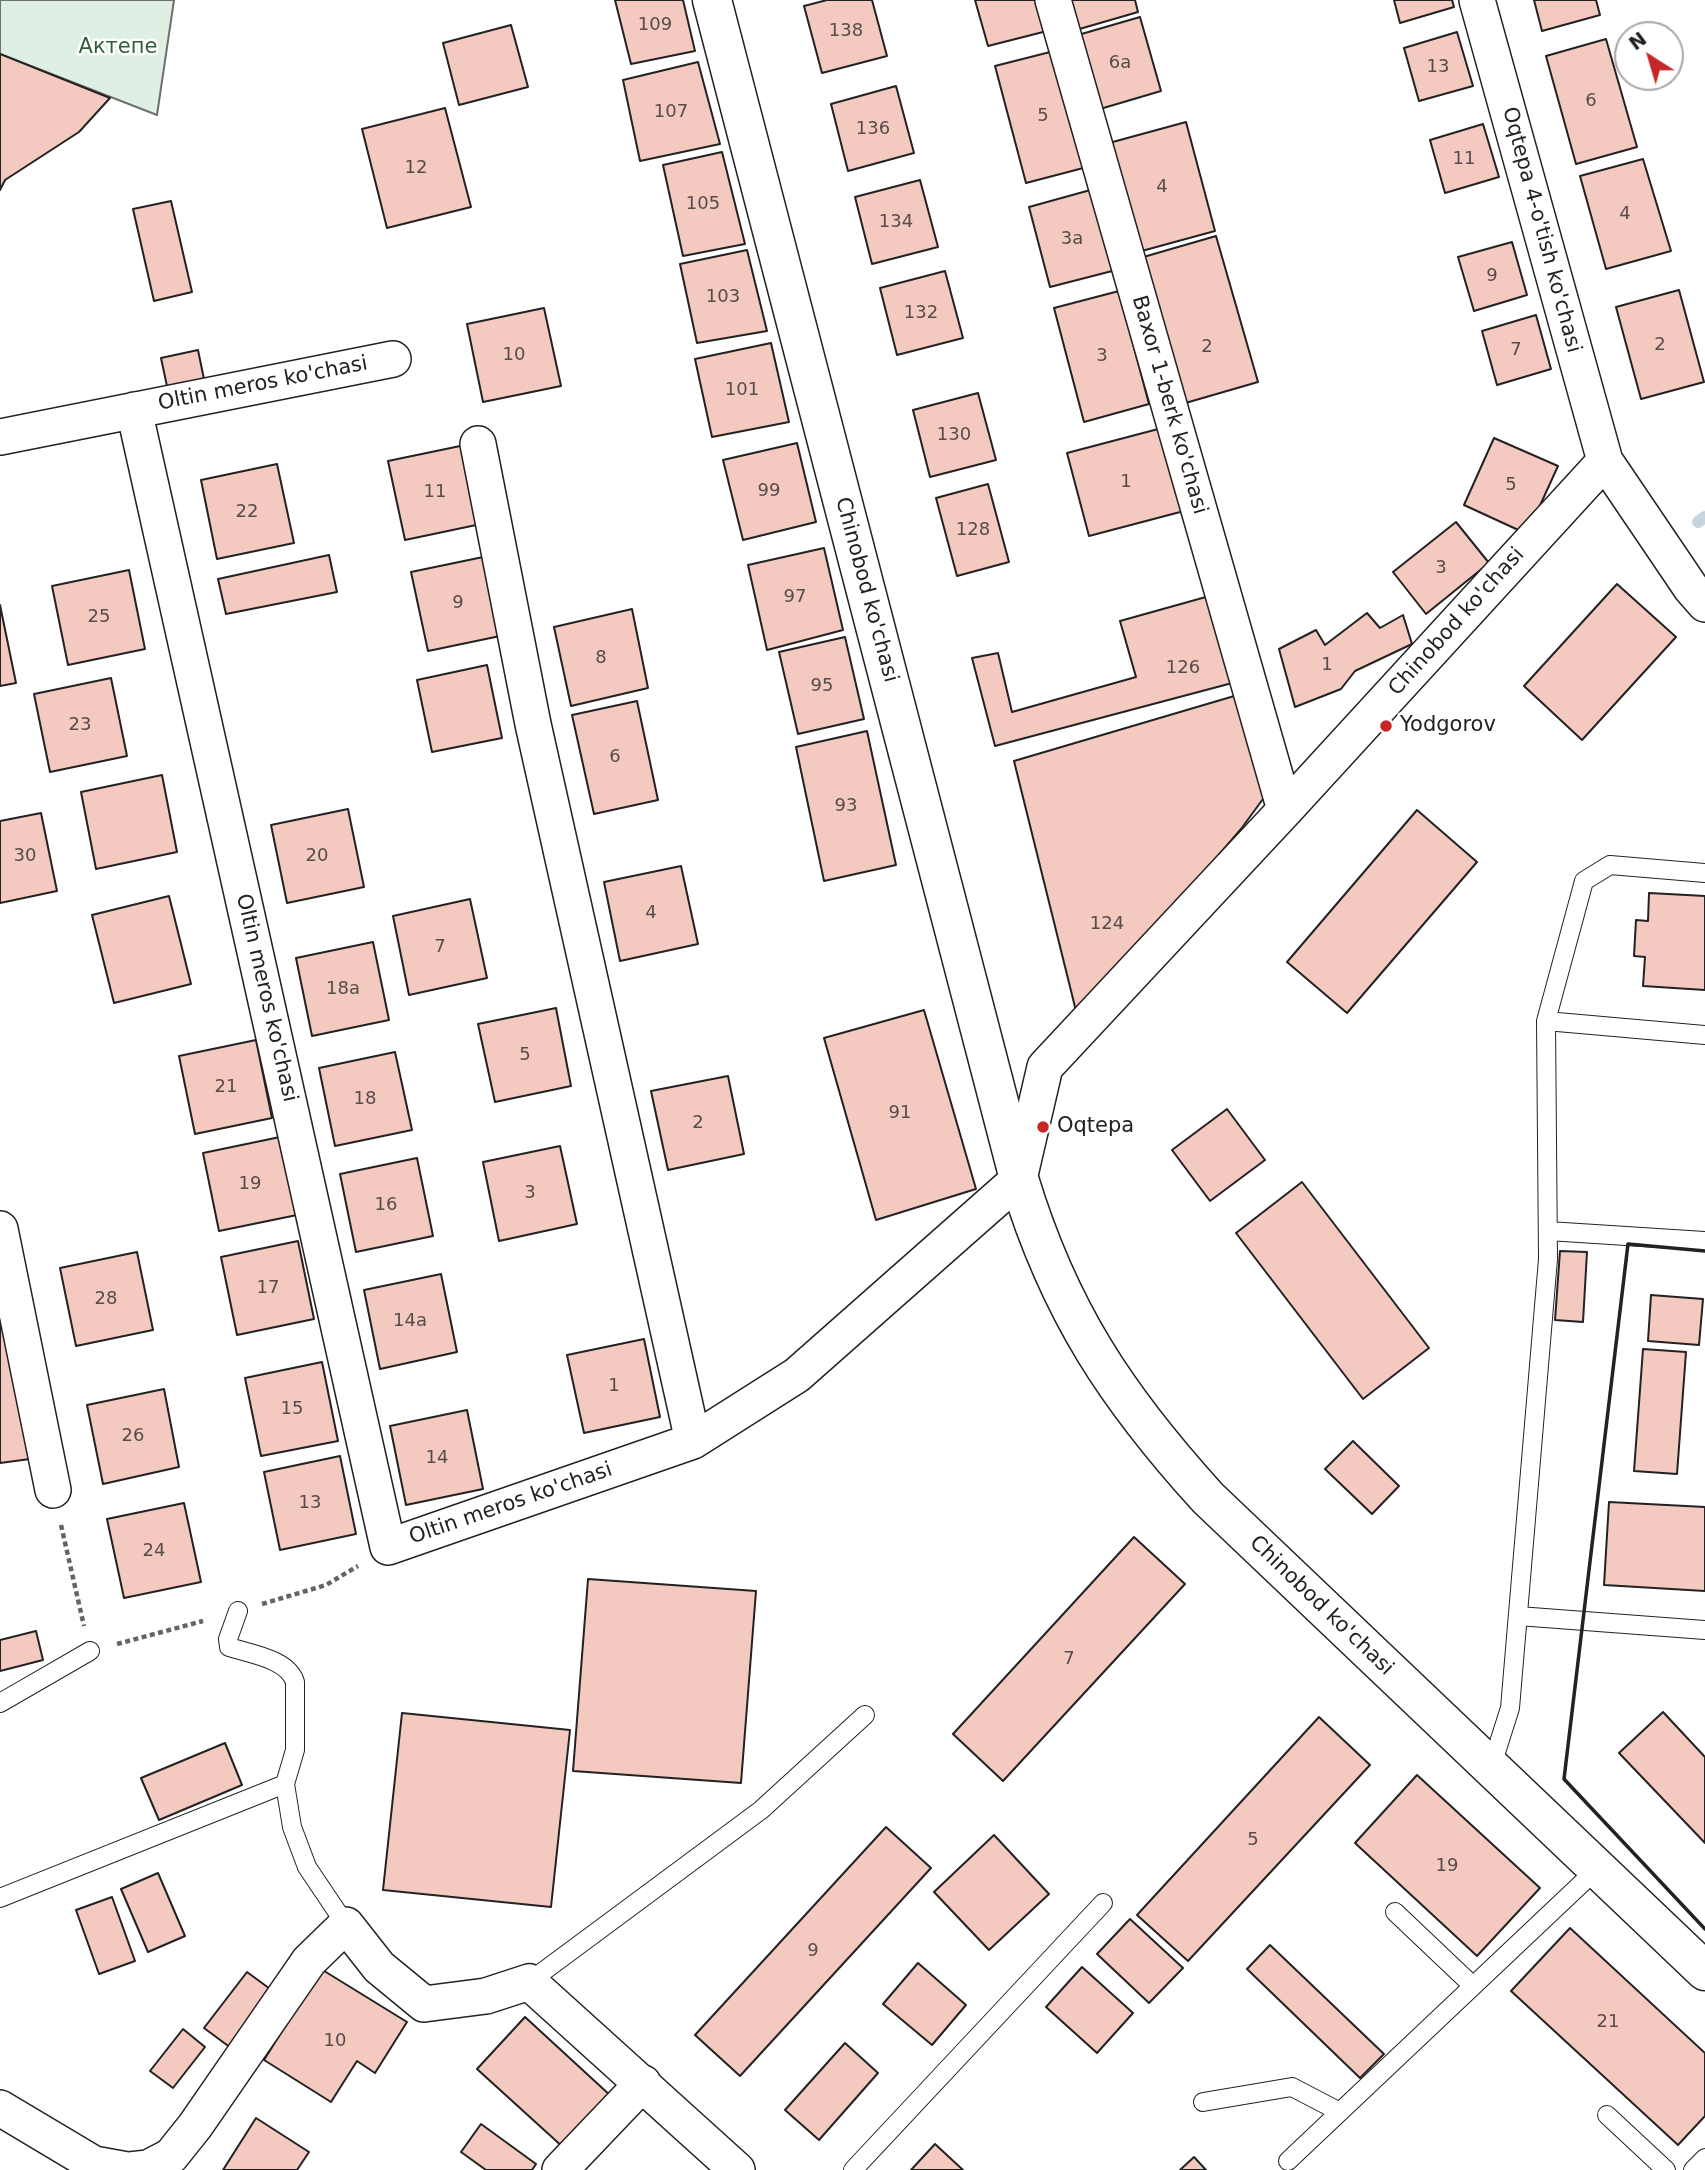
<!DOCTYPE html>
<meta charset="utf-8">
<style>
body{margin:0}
#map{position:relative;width:1705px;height:2170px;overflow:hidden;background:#fff;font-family:"DejaVu Sans",sans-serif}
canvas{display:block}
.north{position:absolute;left:1614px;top:21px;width:70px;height:70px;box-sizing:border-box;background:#fff;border:2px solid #a7a7a7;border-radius:50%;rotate:323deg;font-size:19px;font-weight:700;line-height:28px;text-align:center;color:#222}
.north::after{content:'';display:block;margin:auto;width:24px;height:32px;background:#c62828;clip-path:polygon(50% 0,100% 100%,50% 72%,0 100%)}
</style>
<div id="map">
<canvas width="1705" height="2170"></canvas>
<div class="north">N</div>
</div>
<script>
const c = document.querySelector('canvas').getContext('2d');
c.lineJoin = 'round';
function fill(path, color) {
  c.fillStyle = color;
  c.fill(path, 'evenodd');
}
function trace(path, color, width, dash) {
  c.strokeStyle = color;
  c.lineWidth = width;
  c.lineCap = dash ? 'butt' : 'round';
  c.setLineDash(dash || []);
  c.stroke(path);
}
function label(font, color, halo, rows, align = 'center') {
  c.font = font + ' "DejaVu Sans",sans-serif';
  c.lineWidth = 5;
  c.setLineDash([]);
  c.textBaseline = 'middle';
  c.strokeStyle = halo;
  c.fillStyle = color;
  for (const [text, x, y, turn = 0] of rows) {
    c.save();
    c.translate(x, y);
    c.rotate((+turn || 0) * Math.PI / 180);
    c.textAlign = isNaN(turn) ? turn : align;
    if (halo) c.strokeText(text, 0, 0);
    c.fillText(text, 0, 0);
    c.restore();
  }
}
const green = new Path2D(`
 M0,0H174L157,115L0,54Z`);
fill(green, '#e0efe3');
trace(green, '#6f6f6f', 2);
trace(new Path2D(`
 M1698,522L1705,517`), '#c7d3dd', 12);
const building = new Path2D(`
 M615,0H683L695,51L631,64Z
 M827,0H872L887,56L822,73L804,6Z
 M975,0H1043L1051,30L988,46Z
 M1068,0H1135L1138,12L1076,30Z
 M1394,0H1452L1454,7L1400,23Z
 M1534,0H1596L1600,15L1542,31Z
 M1140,17L1161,91L1100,109L1078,35Z
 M511,25L528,87L459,105L443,43Z
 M1457,32L1473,86L1419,101L1404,48Z
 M1606,39L1637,147L1576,164L1546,56Z
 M1058,50L1091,166L1026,183L995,66Z
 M0,54L110,98L79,132L5,180L0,190Z
 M698,62L720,144L640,161L623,80Z
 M896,86L914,153L848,171L831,104Z
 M445,108L471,207L387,228L362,129Z
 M1186,122L1215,231L1138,252L1109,143Z
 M1483,124L1499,177L1445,193L1430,140Z
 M722,152L745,244L683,256L663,165Z
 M1643,159L1671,251L1606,269L1580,176Z
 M920,180L938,247L872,264L855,197Z
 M1094,189L1116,270L1050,287L1029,207Z
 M171,201L192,292L154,301L133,209Z
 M1216,236L1258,382L1182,404L1140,258Z
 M1512,242L1527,295L1474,311L1458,257Z
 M747,250L767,331L697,343L680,264Z
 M945,271L963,338L897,355L880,288Z
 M1679,290L1704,382L1641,399L1616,307Z
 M1119,291L1149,404L1084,422L1054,308Z
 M544,308L561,386L483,402L467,324Z
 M1536,315L1551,369L1497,385L1482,331Z
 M771,343L789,422L712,437L695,359Z
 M198,350L205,384L168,391L161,358Z
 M978,393L996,460L930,477L913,410Z
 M1162,428L1184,511L1089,536L1067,453Z
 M1494,438L1558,466L1527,534L1464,505Z
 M797,443L816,522L743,540L723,460Z
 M465,445L481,524L405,540L388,461Z
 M277,464L294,543L217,559L201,480Z
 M988,484L1009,562L957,576L936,498Z
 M1456,522L1489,563L1426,614L1393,572Z
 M824,548L843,630L767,650L748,565Z
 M329,555L337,592L226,614L218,579Z
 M488,556L505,635L428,651L411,572Z
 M129,570L145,649L68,665L52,586Z
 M1617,584L1676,637L1582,740L1524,686Z
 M1213,595L1236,682L995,746L972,658L998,653L1012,712L1136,677L1120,621Z
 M0,605L16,683L0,686Z
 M632,609L648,688L571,706L554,627Z
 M1367,613L1380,628L1403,615L1412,644L1355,671L1341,689L1295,707L1279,649L1316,630L1325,645Z
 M845,637L864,719L798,734L779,652Z
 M487,665L502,738L432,752L417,680Z
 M111,678L127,756L50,772L34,694Z
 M1241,694L1271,788L1241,829L1078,1019L1014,761Z
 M637,701L658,800L594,814L572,715Z
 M867,731L896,865L824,881L796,747Z
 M162,775L177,852L96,869L81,792Z
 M348,809L364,887L287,903L271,825Z
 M1417,810L1477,862L1347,1013L1287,962Z
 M41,813L57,891L0,903V821Z
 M681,866L698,944L620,961L604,882Z
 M1649,893L1705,896V990L1643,986L1645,957L1634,956L1636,920L1648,921Z
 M169,896L191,984L114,1003L92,915Z
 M470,899L487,978L409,995L393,916Z
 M373,942L389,1020L312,1036L296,958Z
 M556,1008L571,1086L495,1102L478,1024Z
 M924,1010L976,1189L876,1220L824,1038Z
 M256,1040L272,1118L195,1134L179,1056Z
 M395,1052L412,1130L335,1146L319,1068Z
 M728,1076L744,1154L668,1170L651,1091Z
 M1227,1109L1265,1160L1210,1201L1172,1150Z
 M280,1137L297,1215L219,1231L203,1153Z
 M560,1146L577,1224L499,1241L483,1162Z
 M417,1158L433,1236L356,1252L340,1174Z
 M1302,1182L1429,1348L1363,1399L1236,1233Z
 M298,1241L314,1319L237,1335L221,1257Z
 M1560,1251L1587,1252L1583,1322L1555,1320Z
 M137,1252L153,1330L76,1346L60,1268Z
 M441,1274L457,1352L380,1369L364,1290Z
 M1651,1295L1703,1299L1699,1345L1648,1341Z
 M13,1321L30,1459L0,1463V1324Z
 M644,1339L660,1417L584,1433L567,1355Z
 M1643,1349L1686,1352L1677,1474L1634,1471Z
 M322,1362L338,1441L261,1456L245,1378Z
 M164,1389L179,1467L103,1484L87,1405Z
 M467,1410L483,1489L406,1505L390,1426Z
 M1353,1441L1399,1486L1372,1514L1325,1469Z
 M340,1456L356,1534L280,1550L264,1472Z
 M1609,1502L1705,1507V1591L1604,1585Z
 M184,1503L201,1582L124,1598L107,1519Z
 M1134,1537L1185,1584L1003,1781L953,1734Z
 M588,1579L756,1591L741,1783L573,1771Z
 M36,1631L43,1660L0,1671V1640Z
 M1663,1712L1705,1757V1843L1619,1753Z
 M402,1713L570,1730L551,1907L383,1890Z
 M1319,1717L1370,1765L1188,1961L1137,1915Z
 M225,1743L242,1785L159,1820L141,1778Z
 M1417,1775L1540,1888L1477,1956L1355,1843Z
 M886,1827L931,1868L740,2076L695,2035Z
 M994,1835L1049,1894L989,1950L934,1892Z
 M158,1873L185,1936L148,1952L121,1889Z
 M112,1897L135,1961L99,1974L76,1910Z
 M1130,1919L1183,1968L1149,2003L1097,1954Z
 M1570,1928L1705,2053V2116L1678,2145L1511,1991Z
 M1270,1945L1384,2054L1360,2078L1247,1969Z
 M918,1963L966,2005L932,2045L883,2004Z
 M1082,1967L1133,2013L1097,2053L1046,2007Z
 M321,1969L407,2022L375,2073L357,2061L331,2102L264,2060Z
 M247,1972L277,1994L235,2051L204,2028Z
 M525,2017L612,2097L565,2149L477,2069Z
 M183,2029L205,2047L173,2088L150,2071Z
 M845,2043L878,2073L819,2140L785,2110Z
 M256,2118L309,2152L297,2170H223Z
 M481,2124L536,2164L532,2170H486L461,2152Z
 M935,2144L963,2170H911Z
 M1194,2157L1206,2170H1180Z`);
fill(building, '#f3c9c0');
trace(building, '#222', 2);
const lane = new Path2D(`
 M1546,1021L1705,1035
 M1548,1231L1705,1241
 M238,1611L228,1639L229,1647C251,1654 288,1659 295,1682V1750L285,1784L292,1827L307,1867L346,1925
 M1518,1616L1705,1630
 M0,1703L90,1651
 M1491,1768L1510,1708L1548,1259L1546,1021L1584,881L1610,865L1705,873
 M0,1898L285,1784
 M1395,1912L1473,1986
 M529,1982L761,1810L865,1715
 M1203,2102L1292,2087L1340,2112
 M1607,2115L1666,2170
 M1288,2161L1597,1869
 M853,2170L1103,1903
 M1693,2170L1705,2158`);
const street = new Path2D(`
 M1053,0L1285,810
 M1477,0L1605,461L1691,588L1705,604
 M134,410L388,1547L693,1441L797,1375L1019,1179L1045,1067L1285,810L1605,461
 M0,437L393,359
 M478,444L533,724L693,1441
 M0,1229L53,1490
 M0,2108L94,2164L127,2170
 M130,2170L148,2168L171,2156L195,2126L309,1961L346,1925L379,1967L424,2004L486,1996L529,1982L737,2170
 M560,2170L643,2083`);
const secondary = new Path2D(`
 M712,0L1019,1179C1059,1311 1117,1398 1208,1498L1705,1971`);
trace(lane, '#222', 20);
trace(street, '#222', 38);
trace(secondary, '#222', 41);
trace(new Path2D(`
 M61,1525L84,1626
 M262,1604L326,1585L358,1566
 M117,1644L203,1621`), '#646464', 4.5, [5, 3.5]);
trace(lane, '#fff', 18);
trace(street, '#fff', 35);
trace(secondary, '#fff', 38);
trace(new Path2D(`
 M1705,1251L1628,1244L1564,1779L1705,1929`), '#222', 3.5);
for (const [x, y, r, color] of [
 [1386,726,7,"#c62828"],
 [1043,1127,7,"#c62828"]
]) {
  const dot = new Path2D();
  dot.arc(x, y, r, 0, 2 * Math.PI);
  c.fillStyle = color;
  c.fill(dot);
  trace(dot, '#fff', 2.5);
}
label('18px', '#564c4a', null, [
 ["109",655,25],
 ["138",846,31],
 ["6a",1120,63],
 ["13",1438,67],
 ["6",1591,101],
 ["107",671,112],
 ["5",1043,116],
 ["136",873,129],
 ["11",1464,159],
 ["12",416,168],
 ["4",1162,187],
 ["105",703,204],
 ["4",1625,214],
 ["134",896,222],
 ["3a",1072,239],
 ["9",1492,276],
 ["103",723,297],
 ["132",921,313],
 ["2",1660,345],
 ["2",1207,347],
 ["7",1516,350],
 ["10",514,355],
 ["3",1102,356],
 ["101",742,390],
 ["130",954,435],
 ["1",1126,482],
 ["5",1511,485],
 ["99",769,491],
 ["11",435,492],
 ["22",247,512],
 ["128",973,530],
 ["3",1441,568],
 ["97",795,597],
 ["9",458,603],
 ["25",99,617],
 ["8",601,658],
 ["1",1327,665],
 ["126",1183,668],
 ["95",822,686],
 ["23",80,725],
 ["6",615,757],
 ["93",846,806],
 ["30",25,856],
 ["20",317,856],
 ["4",651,913],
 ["124",1107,924],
 ["7",440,947],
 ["18a",343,989],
 ["5",525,1055],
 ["21",226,1087],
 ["18",365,1099],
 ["91",900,1113],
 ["2",698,1123],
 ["19",250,1184],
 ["3",530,1193],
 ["16",386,1205],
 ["17",268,1288],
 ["28",106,1299],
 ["14a",410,1321],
 ["1",614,1386],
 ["15",292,1409],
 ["26",133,1436],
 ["14",437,1458],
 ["13",310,1503],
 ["24",154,1551],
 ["7",1069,1659],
 ["5",1253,1840],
 ["19",1447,1866],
 ["9",813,1951],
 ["21",1608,2022],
 ["10",335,2041]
]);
label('21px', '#2f5e38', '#fff', [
 ["Актепе",118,48]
]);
label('21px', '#222', '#fff', [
 ["Oqtepa 4-o'tish ko'chasi",1541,230,75],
 ["Oltin meros ko'chasi",263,384,-11],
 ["Baxor 1-berk ko'chasi",1169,405,74],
 ["Chinobod ko'chasi",866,590,75],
 ["Chinobod ko'chasi",1457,622,-48],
 ["Oltin meros ko'chasi",266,998,77],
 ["Oltin meros ko'chasi",511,1504,-19],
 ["Chinobod ko'chasi",1321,1606,44]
]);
label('21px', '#222', '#fff', [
 ["Yodgorov",1400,726],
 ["Oqtepa",1057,1127]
], 'left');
</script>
